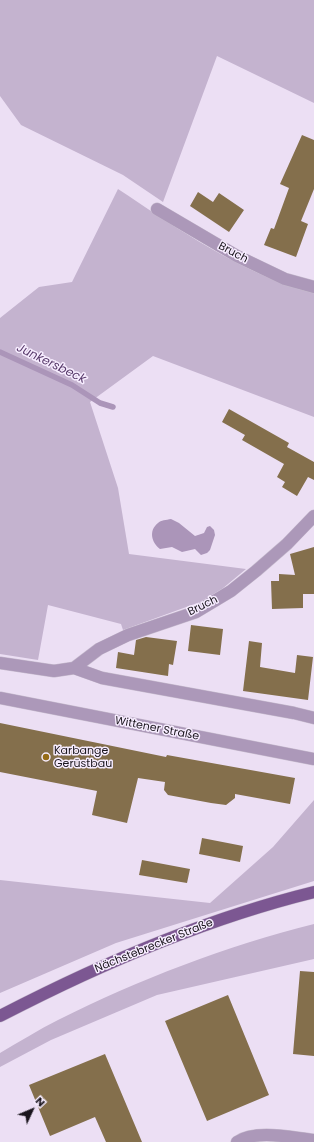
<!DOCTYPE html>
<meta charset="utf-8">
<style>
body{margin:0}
#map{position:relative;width:314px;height:1142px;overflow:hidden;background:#ecdff4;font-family:Poppins,sans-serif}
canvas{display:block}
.north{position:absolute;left:12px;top:1090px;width:40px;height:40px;-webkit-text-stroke:3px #f7edff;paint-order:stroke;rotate:46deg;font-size:11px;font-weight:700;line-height:16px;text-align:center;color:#1a151d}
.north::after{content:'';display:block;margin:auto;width:14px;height:18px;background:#1a151d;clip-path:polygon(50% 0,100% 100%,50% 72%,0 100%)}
</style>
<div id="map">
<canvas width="314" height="1142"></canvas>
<div class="north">N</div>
</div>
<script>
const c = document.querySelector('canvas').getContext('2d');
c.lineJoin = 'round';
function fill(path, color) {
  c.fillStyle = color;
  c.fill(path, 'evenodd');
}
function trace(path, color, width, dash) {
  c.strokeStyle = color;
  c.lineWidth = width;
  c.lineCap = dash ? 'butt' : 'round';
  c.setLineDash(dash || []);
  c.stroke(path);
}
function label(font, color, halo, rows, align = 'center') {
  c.font = font + ' Poppins,sans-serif';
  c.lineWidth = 3;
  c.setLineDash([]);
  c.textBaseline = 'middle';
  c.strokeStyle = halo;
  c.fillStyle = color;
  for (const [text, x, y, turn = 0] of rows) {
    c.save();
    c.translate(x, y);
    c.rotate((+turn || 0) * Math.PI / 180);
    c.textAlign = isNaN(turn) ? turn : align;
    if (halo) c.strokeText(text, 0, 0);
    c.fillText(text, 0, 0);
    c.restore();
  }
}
fill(new Path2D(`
 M0,0H314V103L217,56L163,202L123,175L21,125L0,96Z
 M118,189C171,224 225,262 285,284C294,288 304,290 314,293V417L153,356L90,402L118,488L129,554L246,569L222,589L200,602L123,630L121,624L48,605L38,660L0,654V318L39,287L72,282Z
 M314,800V881L116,943L0,993V880L210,903L273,847Z
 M314,924V959L157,995L51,1040L0,1067V1053C19,1042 38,1030 58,1020C140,979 226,946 314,924Z`), '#c4b3cf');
fill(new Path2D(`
 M171,519L179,523L195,536L204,533L207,527L210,526L214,530L215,535L210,550L207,553L201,555L195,549L182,552L172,547L160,549C152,543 148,531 158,523C161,520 166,520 171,519Z`), '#ab95b9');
trace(new Path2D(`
 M0,352L72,385L100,403L113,407`), '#ab95b9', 5.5);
fill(new Path2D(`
 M302,135L314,140V189L301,221L308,224L296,257L264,245L271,228L274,229L289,188L280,184Z
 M198,192L213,202L219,193L244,210L229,232L190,206Z
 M229,409L289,443L287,447L314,462V480L308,477L297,496L282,487L285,482L277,477L284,464L242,440L245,435L222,422Z
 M314,547V594H303V608L272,609L271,581H279V574L295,575L290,554Z
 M191,625L223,629L220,655L188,651Z
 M146,637L177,641L173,665L169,664L168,676L116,668L118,652L134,655L136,640Z
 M249,641L262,643L260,667L295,673L297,655L313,657L308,700L243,691Z
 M0,723L166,757L167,755L295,778L290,804L235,794V798L226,805L211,803L168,795L164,790L165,782L138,778L127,823L92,815L97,791L0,772Z
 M202,838L243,846L240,862L199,854Z
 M142,860L190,869L187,883L139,875Z
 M300,971L314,972V1056L293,1054Z
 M228,995L269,1095L207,1121L165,1021Z
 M105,1054L142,1142H106L95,1117L50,1136L29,1085Z`), '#846f4c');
const minor = new Path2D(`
 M157,209L237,256L285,279L314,287
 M0,663L54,671L74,668L99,649L128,635L196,612L231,591L256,571L287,544L314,516
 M74,668L102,678L294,713L314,718
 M0,698L314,759
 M237,1142C256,1129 293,1138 314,1140`);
const major = new Path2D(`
 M0,1016C100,964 204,919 314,892`);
trace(minor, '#c6bbcd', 13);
trace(major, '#c6bbcd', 13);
trace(minor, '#ac98b9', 12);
trace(major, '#7c5792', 12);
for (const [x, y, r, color] of [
 [46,757,4,"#966c17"]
]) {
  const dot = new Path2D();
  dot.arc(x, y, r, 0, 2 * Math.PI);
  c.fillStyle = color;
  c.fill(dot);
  trace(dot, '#f7edff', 1.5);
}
label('11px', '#1a151d', '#f7edff', [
 ["Bruch",233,253,28],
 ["Bruch",203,606,-26],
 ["Wittener Straße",157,729,11],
 ["Nächstebrecker Straße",154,946,-22]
]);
label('11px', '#1a151d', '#f7edff', [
 ["Karbange",54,751],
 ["Gerüstbau",54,764]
], 'left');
label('italic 12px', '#57396a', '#f7edff', [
 ["Junkersbeck",51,364,26]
]);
</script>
